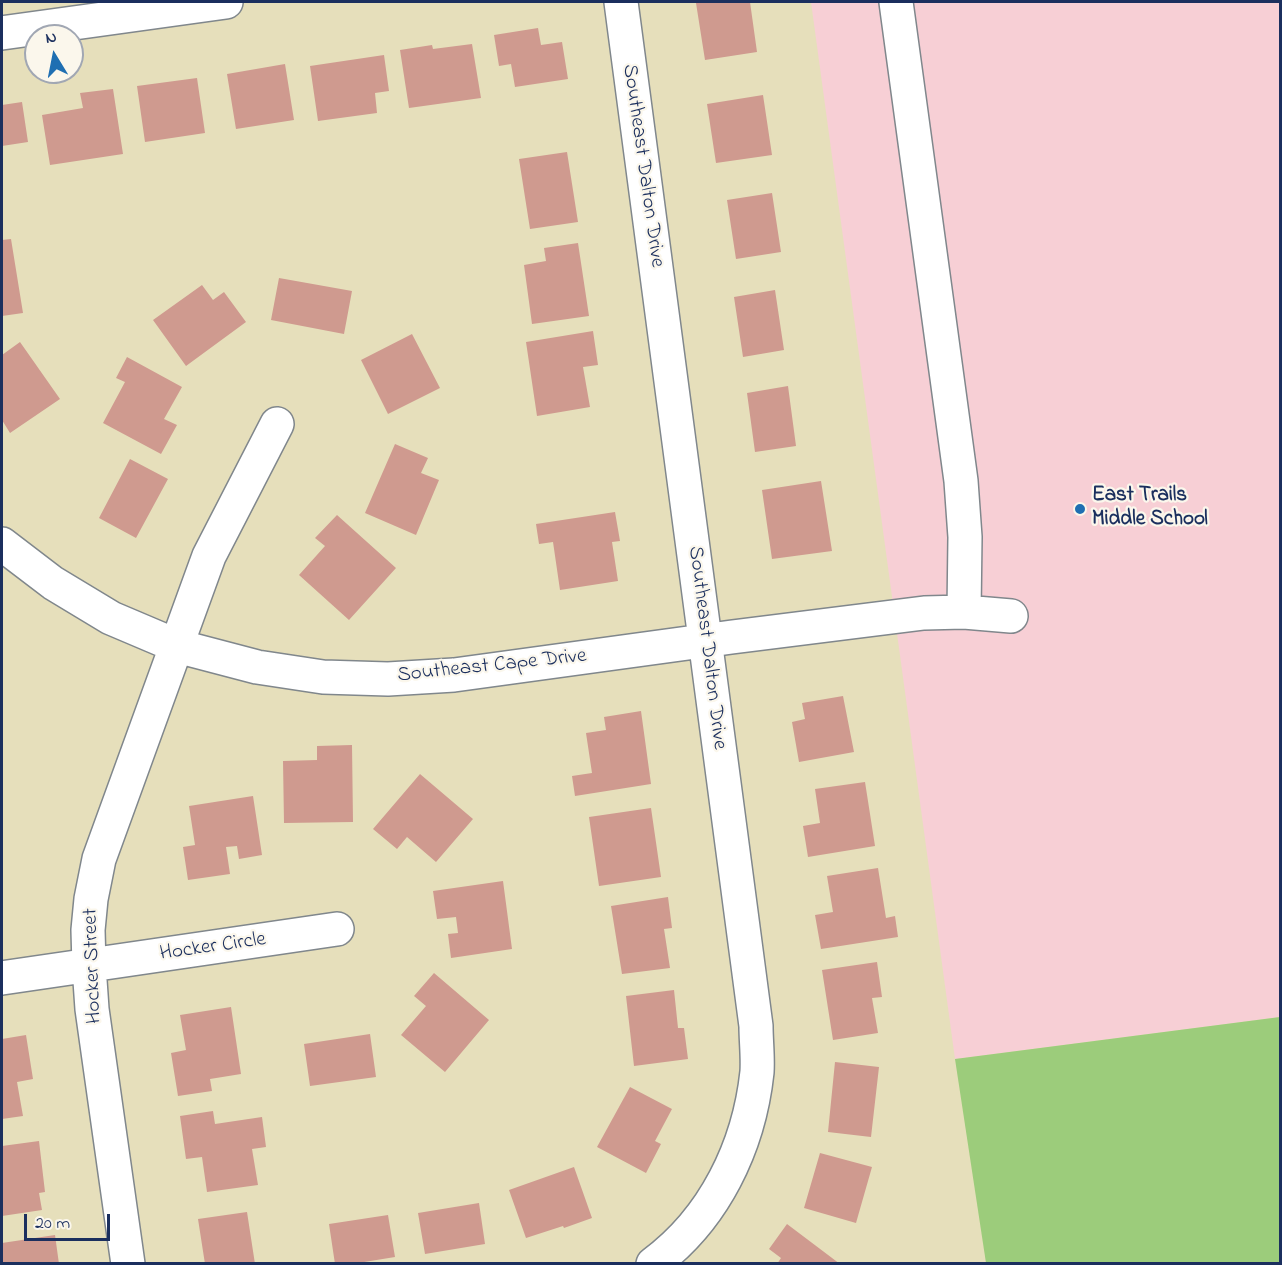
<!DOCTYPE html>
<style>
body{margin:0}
#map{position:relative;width:1282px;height:1265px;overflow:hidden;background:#e6dfbb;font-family:"Indie Flower",sans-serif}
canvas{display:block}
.frame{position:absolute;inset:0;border:3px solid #1b2f5e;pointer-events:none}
.north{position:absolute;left:24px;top:24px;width:60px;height:60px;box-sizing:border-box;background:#fbf7ec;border:2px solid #a1a7b3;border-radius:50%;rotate:350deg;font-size:16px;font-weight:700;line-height:24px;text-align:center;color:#1b2f5e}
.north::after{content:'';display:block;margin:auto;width:21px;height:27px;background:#1f6fb2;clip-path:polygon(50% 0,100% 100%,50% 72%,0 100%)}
.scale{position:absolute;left:24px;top:1214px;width:86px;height:27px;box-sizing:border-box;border:3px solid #1b2f5e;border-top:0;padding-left:8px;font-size:18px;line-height:21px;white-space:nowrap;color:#1b2f5e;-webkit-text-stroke:4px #fbf7ec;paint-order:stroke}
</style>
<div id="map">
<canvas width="1282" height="1265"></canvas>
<div class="frame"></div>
<div class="north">N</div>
<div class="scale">20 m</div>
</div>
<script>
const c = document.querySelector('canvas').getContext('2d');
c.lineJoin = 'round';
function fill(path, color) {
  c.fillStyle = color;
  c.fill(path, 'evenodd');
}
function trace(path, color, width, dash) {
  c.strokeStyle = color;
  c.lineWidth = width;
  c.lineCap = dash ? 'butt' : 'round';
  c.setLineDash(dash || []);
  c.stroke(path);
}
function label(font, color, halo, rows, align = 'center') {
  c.font = font + ' "Indie Flower",sans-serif';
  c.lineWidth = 4.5;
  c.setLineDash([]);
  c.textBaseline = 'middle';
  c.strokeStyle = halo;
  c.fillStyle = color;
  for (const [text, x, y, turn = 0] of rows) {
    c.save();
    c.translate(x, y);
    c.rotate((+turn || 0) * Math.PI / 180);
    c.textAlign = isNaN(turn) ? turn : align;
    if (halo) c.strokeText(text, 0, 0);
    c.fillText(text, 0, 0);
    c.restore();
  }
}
fill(new Path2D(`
 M811,2H1280V1017L955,1059Z`), '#f7cfd5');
fill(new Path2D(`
 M1280,1017V1263H986L955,1059Z`), '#9ccc7b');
fill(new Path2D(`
 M703,2H750L757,52L705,60L696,3Z
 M538,28L541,45L562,42L568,79L515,87L511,64L499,66L494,35Z
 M472,44L481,98L409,108L400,50L432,45L433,49Z
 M384,55L389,91L375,93L377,113L318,121L310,66Z
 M285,64L294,120L236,129L227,74Z
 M197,78L205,133L145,142L137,86Z
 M113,89L123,154L50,165L42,115L83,108L80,93Z
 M763,95L772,155L716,163L707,104Z
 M22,102L28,142L2,146V105Z
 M567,152L578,222L530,229L519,159Z
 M772,193L781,252L736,259L727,200Z
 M11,239L23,313L2,316V240Z
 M578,243L589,316L532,324L524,265L546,261L544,248Z
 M279,278L352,291L344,334L271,320Z
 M202,285L213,300L224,292L246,322L186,366L153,320Z
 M775,290L784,350L743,357L734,297Z
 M593,331L598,365L583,367L590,407L537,416L526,342Z
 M412,334L440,388L388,414L361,360Z
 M20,342L60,399L10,433L2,420V355Z
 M127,357L182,387L164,419L177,425L161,454L103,423L125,382L116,378Z
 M788,386L796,446L755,452L747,393Z
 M395,444L428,458L421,473L439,480L416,535L365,513Z
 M130,459L168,479L136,538L99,518Z
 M821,481L832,551L772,559L762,490Z
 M615,512L620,541L612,542L618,581L560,590L553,542L539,544L536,524Z
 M337,515L396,568L349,620L299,575L325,546L315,538Z
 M843,696L854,752L799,762L792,722L805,719L802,703Z
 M641,711L651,784L575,796L572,776L592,773L586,733L606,730L604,717Z
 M352,745L353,822L284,823L283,761L317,760V746Z
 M420,774L473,819L436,862L407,837L397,849L373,829Z
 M865,782L875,846L808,857L803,826L820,823L815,789Z
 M253,796L262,855L239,859L237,846L226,847L230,874L188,880L183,847L195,845L189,806Z
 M651,808L661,877L599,886L589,817Z
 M878,868L886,918L895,916L898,937L821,949L815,915L833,912L827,876Z
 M503,881L512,949L451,958L448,934L458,933L456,917L437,919L433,891Z
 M668,897L672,928L664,929L670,968L622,974L611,906Z
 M877,962L882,997L872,998L878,1033L833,1040L822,970Z
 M434,973L489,1020L445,1072L401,1035L426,1006L414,996Z
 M674,990L678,1028H684L688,1059L634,1066L626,996Z
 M231,1007L241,1074L210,1079L212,1091L178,1096L171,1053L186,1050L180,1015Z
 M370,1034L376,1077L310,1086L304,1044Z
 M26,1035L33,1079L17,1082L23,1116L2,1119V1039Z
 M835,1062L879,1067L871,1137L828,1132Z
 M630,1087L672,1109L655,1141L661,1144L646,1173L597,1147Z
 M213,1111L215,1124L262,1117L266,1147L252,1149L258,1185L207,1192L202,1157L186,1159L180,1116Z
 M39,1141L45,1192L39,1193L42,1210L2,1216V1146Z
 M820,1153L872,1167L856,1223L804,1208Z
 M574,1167L592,1218L564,1228L563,1226L526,1238L509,1190Z
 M479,1203L485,1244L425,1254L418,1213Z
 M247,1212L255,1264H205L198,1219Z
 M388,1215L395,1257L352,1264H335L329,1224Z
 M787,1224L840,1264H777L781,1258L769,1249Z
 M55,1235L59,1264H2V1243Z`), '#cf9a8f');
const minor = new Path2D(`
 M621,2L756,1026C756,1041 758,1057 757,1072C749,1147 714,1219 653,1264
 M896,2L961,481L965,537L964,612
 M2,33L226,2
 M2,544L53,583L111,618L177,646L257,667L323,677L388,679L454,675L732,637L924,613L964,612L1011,616
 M2,978L337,929
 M128,1264L92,1009L89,966L88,930L91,899L99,859L209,556L277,424`);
trace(minor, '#80878c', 36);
trace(minor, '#fff', 33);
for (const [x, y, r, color] of [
 [1080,509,6,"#1f6fb2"]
]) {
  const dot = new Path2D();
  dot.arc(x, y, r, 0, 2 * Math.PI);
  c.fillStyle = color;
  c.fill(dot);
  trace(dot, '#fbf7ec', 2);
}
label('21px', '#1b2f5e', '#fbf7ec', [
 ["Southeast Dalton Drive",642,166,82],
 ["Southeast Dalton Drive",706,648,83],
 ["Southeast Cape Drive",492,667,-6],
 ["Hocker Circle",213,948,-8],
 ["Hocker Street",94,966,-92]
]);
label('bold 21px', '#1b2f5e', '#fbf7ec', [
 ["East Trails",1092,497],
 ["Middle School",1092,521]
], 'left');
</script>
